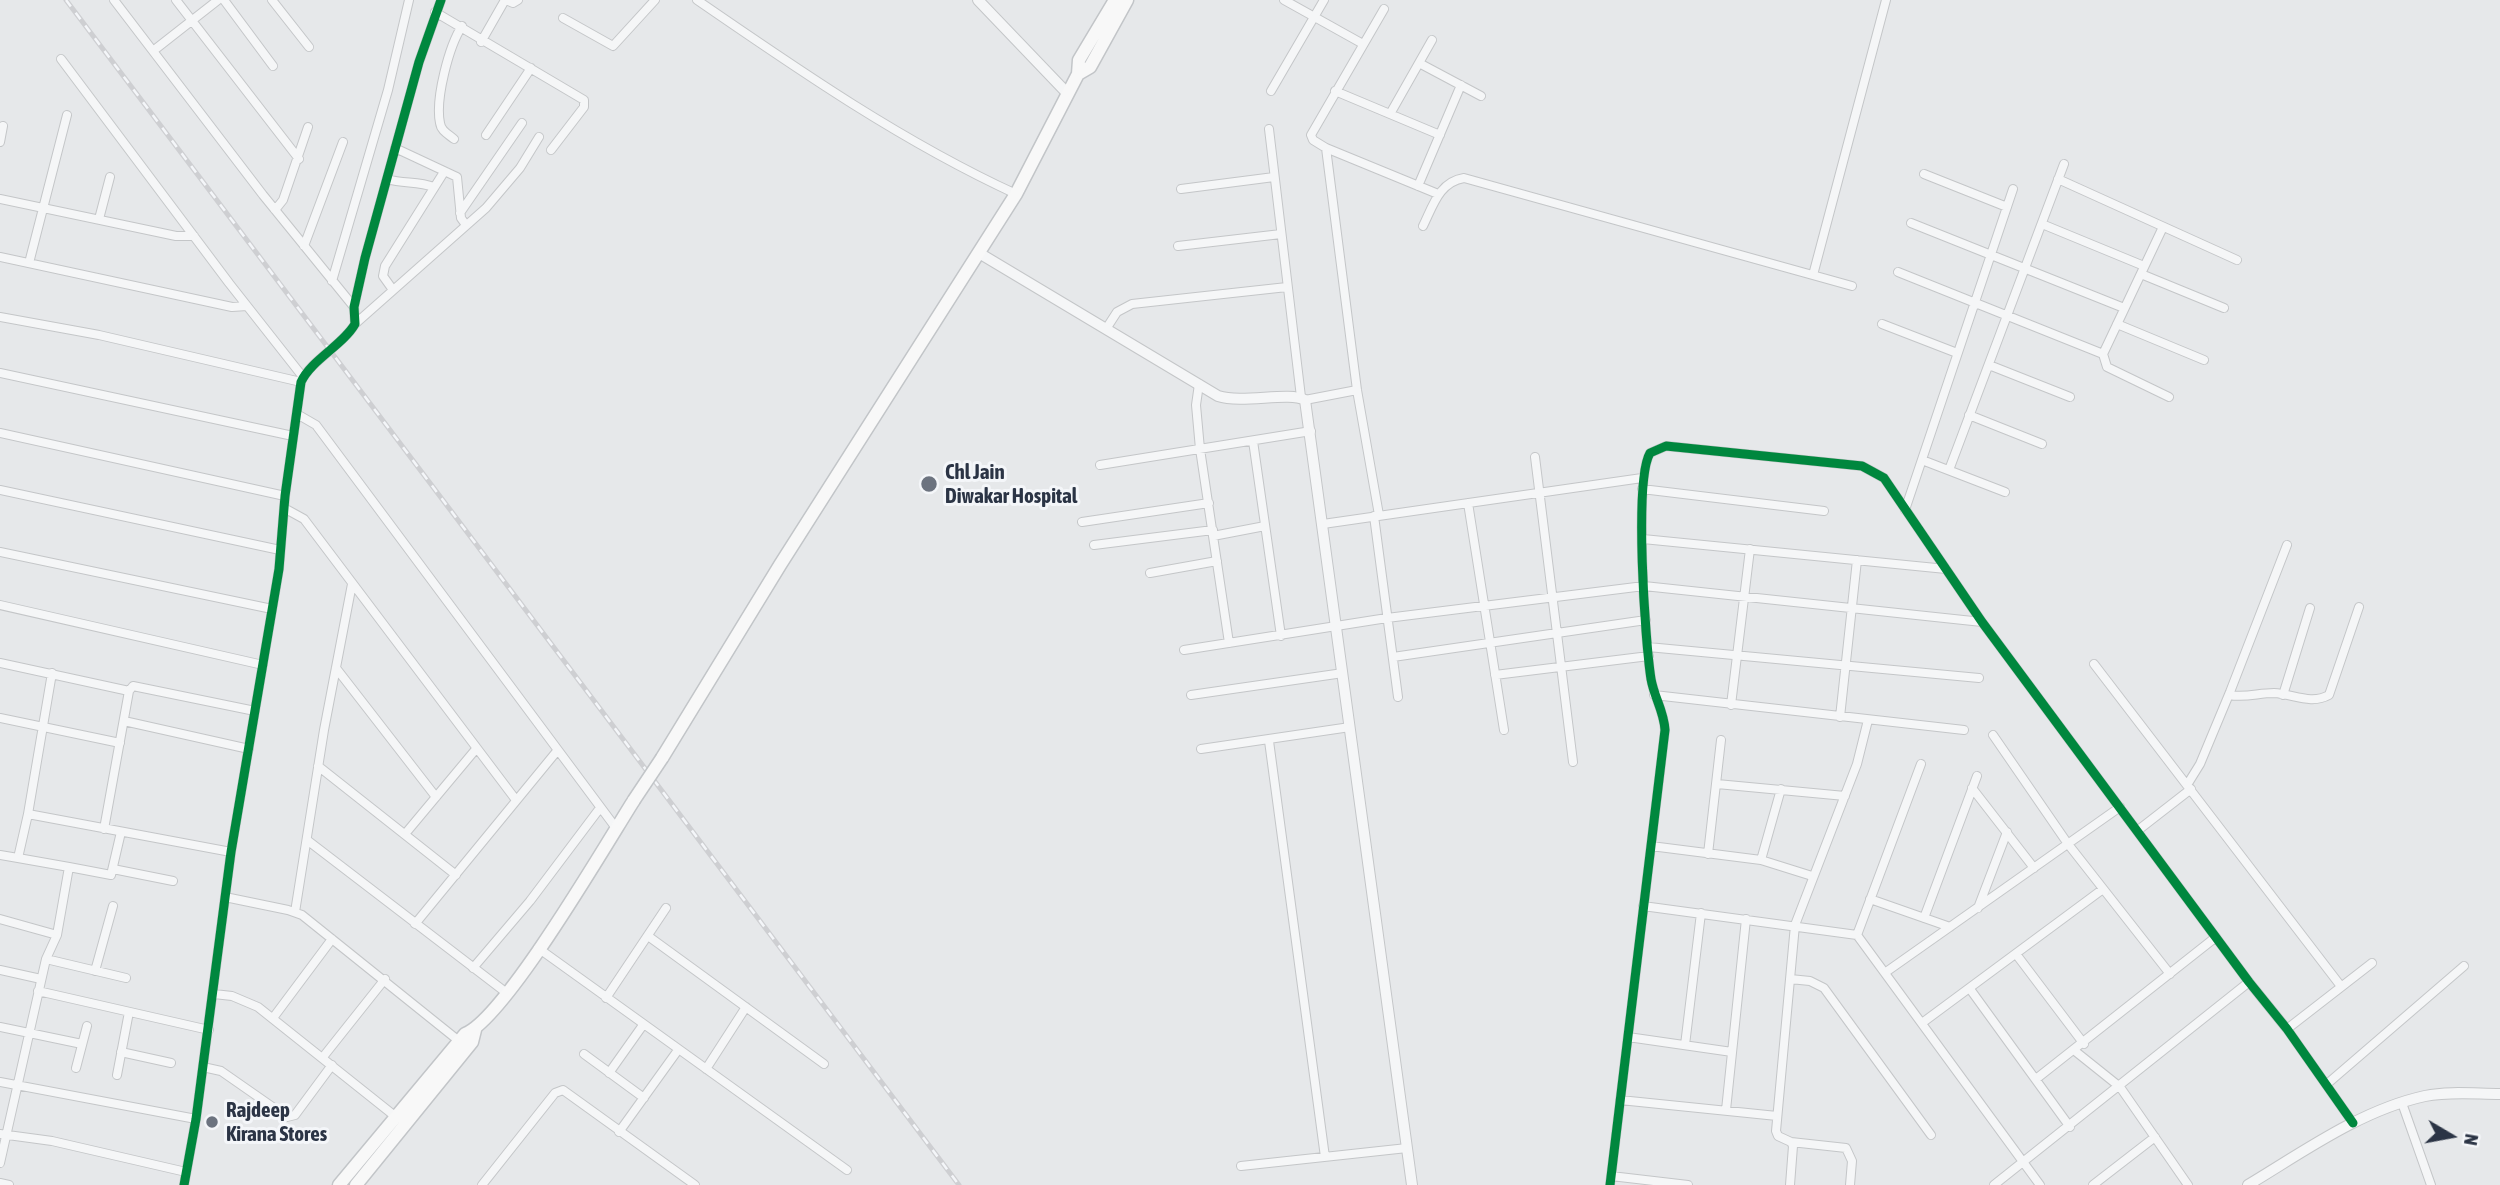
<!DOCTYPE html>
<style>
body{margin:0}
#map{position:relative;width:2500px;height:1185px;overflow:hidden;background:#e6e8ea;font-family:"Asap Condensed",sans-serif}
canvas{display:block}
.north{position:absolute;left:2416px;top:1101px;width:70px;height:70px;-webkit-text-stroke:5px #f4f6f9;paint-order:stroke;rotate:100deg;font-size:19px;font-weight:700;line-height:28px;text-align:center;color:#2b3445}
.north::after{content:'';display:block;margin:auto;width:24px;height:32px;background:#2b3445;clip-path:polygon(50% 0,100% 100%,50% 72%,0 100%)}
</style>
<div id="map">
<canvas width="2500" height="1185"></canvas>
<div class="north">N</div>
</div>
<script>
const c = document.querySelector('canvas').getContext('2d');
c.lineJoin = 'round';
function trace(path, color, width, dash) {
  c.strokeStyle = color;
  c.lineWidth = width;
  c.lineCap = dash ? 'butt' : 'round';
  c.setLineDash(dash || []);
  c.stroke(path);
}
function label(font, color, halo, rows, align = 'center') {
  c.font = font + ' "Asap Condensed",sans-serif';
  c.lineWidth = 6;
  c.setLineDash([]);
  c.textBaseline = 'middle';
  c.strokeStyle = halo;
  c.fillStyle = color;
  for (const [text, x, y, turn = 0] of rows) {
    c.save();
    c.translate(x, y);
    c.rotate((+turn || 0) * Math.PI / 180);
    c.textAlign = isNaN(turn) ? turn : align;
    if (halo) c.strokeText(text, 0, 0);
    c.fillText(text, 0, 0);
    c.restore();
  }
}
const minor = new Path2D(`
 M114,0L263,195L354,307
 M176,0L299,159
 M224,0L273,66
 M272,0L309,47
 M506,0L513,3L518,0
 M697,0C800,71 903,142 1016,194
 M1284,0L1363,44
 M1384,9L1311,135L1313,140L1326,148L1438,194
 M435,12L584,100V107L551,150
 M563,18L613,46L655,0
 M481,42L505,0
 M153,51L218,0
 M61,59L229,283L303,377
 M1419,63L1481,96
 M1271,91L1324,0
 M1335,91L1440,135
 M1390,114L1432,40
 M1269,129L1301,397
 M486,135L531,68
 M454,139C448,134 441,131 440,123C435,99 449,46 462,26
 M0,142L3,126
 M395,148L457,177L461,218L466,225
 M1326,148L1357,390L1379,515
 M1924,174L2007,207
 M387,179C404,184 417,181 434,187
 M2058,179L2237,260
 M1418,186L1461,85
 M1181,189L1274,177
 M0,199L176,236H194
 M275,210L283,200L308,127
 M460,213L522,123
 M99,219L110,177
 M1911,223L2124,308
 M2042,224L2144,266
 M1423,226C1433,206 1439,182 1464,178L1852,286
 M2163,227L2103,354L2107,367L2169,397
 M304,246L343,142
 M1178,246L1281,234
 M0,257L232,307L247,306
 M29,263L67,115
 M1898,272L2103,354
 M2141,274L2224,308
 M1813,275L1886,0
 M332,281L388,90L409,0
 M393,290L383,276L385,266L444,172
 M0,317L99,335L301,382
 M355,324L486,208L520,168L539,137
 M1882,324L1957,353
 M2117,324L2204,360
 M1106,329L1117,312L1132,304L1287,287
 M1989,365L2070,397
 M0,373L293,436
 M1199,384L1196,405L1200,449L1229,643
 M1305,400L1357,390
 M297,414L316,425L616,828
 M1969,415L2042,444
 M0,433L285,496
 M1253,441L1281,636
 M1535,457L1573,762
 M1922,460L2005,492
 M1100,465L1311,431
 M1949,470L2064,164
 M1642,489L1824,511
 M0,490L280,550
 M1468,503L1504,730
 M284,508L304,519L516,800
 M1905,510L2013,189
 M1374,516L1398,697
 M1082,522L1209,503
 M1323,524L1642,478
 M1213,536L1265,526
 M1643,539L1946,569
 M1094,545L1213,530
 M0,552L272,609
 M1150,573L1217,561
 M0,605L263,665
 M1648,647L1979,678
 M1184,650L1387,618L1644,586L1982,622
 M1393,657L1646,620
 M0,663L129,691
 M2094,664L2340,985
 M336,668L436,797
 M1495,675L1649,656
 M1191,695L1343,673
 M1654,695L1964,730
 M2229,695C2246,698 2258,693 2274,693C2293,694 2311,705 2329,695L2359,607
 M2283,695L2310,608
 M1731,705L1750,549
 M1840,717L1857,560
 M0,718L120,743
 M124,721L249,749
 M1993,735L2068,844L2170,974
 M1269,741L1325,1157
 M1201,749L1350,727
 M318,766L456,875
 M1717,784L1845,796
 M2187,785L2200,764L2230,692L2287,545
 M1972,788L2034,868
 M28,814L52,673
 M104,829L129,691L133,686L255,711
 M2137,831L2191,789
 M405,834L476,749
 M307,840L508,994
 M1651,846L1761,860L1812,876
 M1708,854L1721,740
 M0,855L18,858L28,814L231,852
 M1761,860L1781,789
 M69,867L111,875L121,832
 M113,869L173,881
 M225,897L288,910L302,915L459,1041
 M1870,899L1950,927
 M1643,906L1857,935L2040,1185
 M1978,908L2007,832
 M295,912L324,730L352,584
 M1924,918L1977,776
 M0,919L57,935
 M415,924L557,751
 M1857,935L1921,764
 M648,936L824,1064
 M538,948L847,1170
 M2016,954L2084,1044
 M46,959L126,978
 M473,968L530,901L600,808
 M0,970L41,979
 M95,971L113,906
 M1886,972L2120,807
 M1790,979L1810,981L1824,988L1931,1135
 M1970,989L2070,1127
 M38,991L209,1030
 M214,994L232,996L258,1007L396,1117
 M606,998L666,908
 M273,1018L332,939
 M1922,1023L2103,889
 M0,1027L82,1044
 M2287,1029L2372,963
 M1628,1037L1732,1052
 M1685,1045L1701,913
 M2075,1051L2120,1087L2188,1185
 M121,1052L171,1063
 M584,1054L644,1098
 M323,1057L385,979
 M203,1067L221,1071L287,1117L295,1115L332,1065
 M76,1068L87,1026
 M706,1069L746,1007
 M609,1073L643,1025
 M117,1075L129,1012
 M2036,1079L2216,937
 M0,1082L196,1119
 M2327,1084L2464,966
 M1620,1100L1777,1116
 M2402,1103L2431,1185
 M1726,1110L1746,919
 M619,1132L678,1050
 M0,1134L52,1141L186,1172
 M1791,1142L1846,1148L1852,1161L1850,1185
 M0,1163L46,959L57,935L69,867L18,858
 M1241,1166L1407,1148
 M1611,1176L1688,1185
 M0,1183L9,1185
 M184,1185L196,1119L231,852L279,569L285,496L301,382C311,360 343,345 355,324L354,307L365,258L419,62L441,0
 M482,1185L555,1093L563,1090L695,1185
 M1610,1185L1665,730C1664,711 1654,697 1651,679C1645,641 1634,480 1650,453L1666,446L1862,466L1884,478L1982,622L2249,982L2287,1029L2353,1123
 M1790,1185L1793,1146L1791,1142L1778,1136L1776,1131L1795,925L1857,764L1868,720
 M1994,1185L2249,982
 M2093,1185L2155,1137`);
const tertiary = new Path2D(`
 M978,0L1067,93
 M979,253L1218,396C1243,404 1289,391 1305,400L1412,1185
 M2248,1185C2303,1152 2361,1110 2425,1096C2449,1091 2476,1094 2500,1094`);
const primary = new Path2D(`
 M1078,74L1090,67L1127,0
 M662,758L780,565L1016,194L1078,74L1079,60L1115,0
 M339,1185L465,1034C505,1018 605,846 634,800
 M356,1185L472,1042L475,1030`);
trace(minor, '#c4c6c8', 10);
trace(tertiary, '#c4c6c8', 12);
trace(primary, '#c2c5c8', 15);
trace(minor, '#f5f6f7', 8);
trace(tertiary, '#f5f6f7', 10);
trace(primary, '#f8f8f8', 12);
const rail = new Path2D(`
 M66,0L959,1185`);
trace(rail, '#cecfd2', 5);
trace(rail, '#f4f6f9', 2.5, [8]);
const primaryBridge = new Path2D(`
 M634,800L662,758`);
trace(primaryBridge, '#c2c5c8', 15, []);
trace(primaryBridge, '#f8f8f8', 12);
trace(new Path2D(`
 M184,1185L196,1119L231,852L279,569L285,496L301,382C311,360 343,345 355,324L354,307L365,258L419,62L441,0
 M1610,1185L1665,730C1664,711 1654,697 1651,679C1645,641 1634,480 1650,453L1666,446L1862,466L1884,478L1982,622L2249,982L2287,1029L2353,1123`), '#00873e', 9);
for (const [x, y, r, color] of [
 [929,484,9,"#6c737f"],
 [212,1122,7,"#6c737f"]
]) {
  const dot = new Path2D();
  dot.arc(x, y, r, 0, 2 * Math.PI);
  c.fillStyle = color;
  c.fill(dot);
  trace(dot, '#f4f6f9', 2.5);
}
label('bold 21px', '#2b3445', '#f4f6f9', [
 ["Chl Jain",945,472],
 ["Diwakar Hospital",945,496],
 ["Rajdeep",226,1110],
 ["Kirana Stores",226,1134]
], 'left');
</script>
